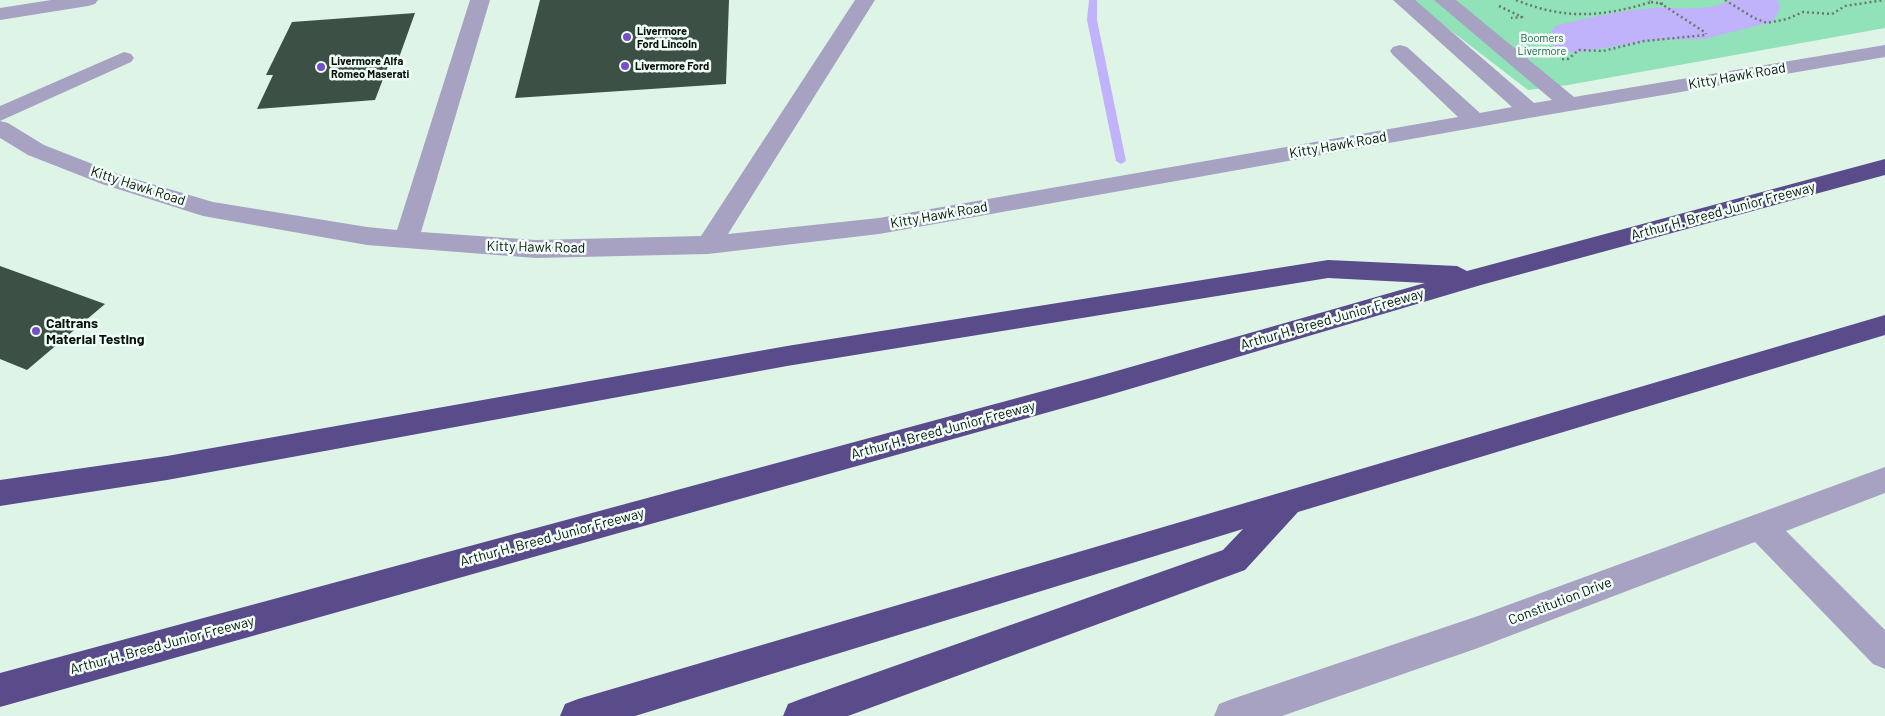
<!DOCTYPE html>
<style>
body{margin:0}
canvas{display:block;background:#ddf4e7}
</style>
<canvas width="1885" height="716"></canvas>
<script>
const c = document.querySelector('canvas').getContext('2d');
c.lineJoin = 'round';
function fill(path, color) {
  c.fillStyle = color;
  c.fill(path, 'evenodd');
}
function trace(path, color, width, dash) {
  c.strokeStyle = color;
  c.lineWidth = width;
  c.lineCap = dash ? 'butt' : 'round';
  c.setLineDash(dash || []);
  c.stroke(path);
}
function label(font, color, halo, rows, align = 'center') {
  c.font = font + ' Barlow,sans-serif';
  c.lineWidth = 5;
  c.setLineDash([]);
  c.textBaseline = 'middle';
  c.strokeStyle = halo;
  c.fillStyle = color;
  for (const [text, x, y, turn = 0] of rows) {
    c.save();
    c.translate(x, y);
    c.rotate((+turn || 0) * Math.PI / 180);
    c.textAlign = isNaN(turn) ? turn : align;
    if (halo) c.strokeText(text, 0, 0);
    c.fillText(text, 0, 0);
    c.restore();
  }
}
fill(new Path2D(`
 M1411,0H1885V28L1568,85L1528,90Z`), '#91e1b9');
fill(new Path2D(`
 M1089,0H1097V20L1126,161L1121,164L1116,161L1087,20Z`), '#c0b3fc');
fill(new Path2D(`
 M1731,0H1777C1783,9 1777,14 1772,22L1704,39L1653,40L1574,53L1555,48L1548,37L1555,26C1586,18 1623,10 1655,8C1679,7 1709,12 1731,0Z`), '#c0b3fc');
fill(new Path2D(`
 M540,0H729L726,84L515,98Z
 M415,13L396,66H388L375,100L257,109L273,75H266L292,22Z
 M0,266L105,304L27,370L0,359Z`), '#3d5046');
trace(new Path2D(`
 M1516,0C1565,20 1602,17 1651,2L1650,0
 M1725,0L1754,18L1767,23L1787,19L1803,12L1832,14L1845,6L1884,0
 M1651,2L1665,4
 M1660,3L1706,33
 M1499,6L1522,17L1511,18
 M1562,59H1568L1579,50L1603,51L1644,41L1706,35V33`), '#697870', 2.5, [2, 3]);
fill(new Path2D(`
 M51,0H98L95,4L88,6L0,20V8Z
 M470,0H490L421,232L536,240L701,236L855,0H875L728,234L879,218L1458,117L1393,55L1390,51L1393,47L1400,45L1407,47L1480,113L1512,107L1393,0H1415L1534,103L1552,100L1434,0H1456L1574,97L1885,45V57L1529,118L879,234L708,254L536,258L367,245L203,216L102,184L28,155L0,138V121L8,123L44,145L118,174L213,202L367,227L397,230Z
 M124,52L131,54L134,58L131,62L0,121V106Z
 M1885,467V493L1786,531L1885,630V669L1873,664L1755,542L1478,648L1282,716H1214L1219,704L1232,699L1478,616Z`), '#a7a2c2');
fill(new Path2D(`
 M1885,159V175L1481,285L1106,396L0,707V673L1106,374L1425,283L1328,278L787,366L167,480L0,506V480L167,456L787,346L1328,260L1457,266L1467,271Z
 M1885,315V335L1298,512L1245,570L848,716H783L788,704L801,699L1223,550L1243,529L635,716H560L565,704L578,699Z`), '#5a4c8b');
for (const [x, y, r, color] of [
 [627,37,5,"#7350ca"],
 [625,66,5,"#7350ca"],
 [321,67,5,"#7350ca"],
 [36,331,5,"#7350ca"]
]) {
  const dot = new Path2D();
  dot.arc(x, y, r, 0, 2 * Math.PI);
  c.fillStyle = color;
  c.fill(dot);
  trace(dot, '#f0fef7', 2);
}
label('bold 11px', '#09110c', '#f0fef7', [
 ["Livermore",637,31],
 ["Ford Lincoln",637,44],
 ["Livermore Alfa",331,61],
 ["Romeo Maserati",331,74],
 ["Livermore Ford",635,66]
], 'left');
label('11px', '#1c5c40', '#f0fef7', [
 ["Boomers",1542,38],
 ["Livermore",1542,51]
]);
label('14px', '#09110c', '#f0fef7', [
 ["Kitty Hawk Road",1737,76,-10],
 ["Kitty Hawk Road",1338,145,-10],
 ["Kitty Hawk Road",138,186,18],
 ["Arthur H. Breed Junior Freeway",1723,211,-15],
 ["Kitty Hawk Road",939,215,-10],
 ["Kitty Hawk Road",536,247,1],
 ["Arthur H. Breed Junior Freeway",1332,319,-16],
 ["Arthur H. Breed Junior Freeway",943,430,-15],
 ["Arthur H. Breed Junior Freeway",552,537,-15],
 ["Constitution Drive",1560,601,-21],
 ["Arthur H. Breed Junior Freeway",162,645,-15]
]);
label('bold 14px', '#09110c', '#f0fef7', [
 ["Caltrans",46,323],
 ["Material Testing",46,339]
], 'left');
</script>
